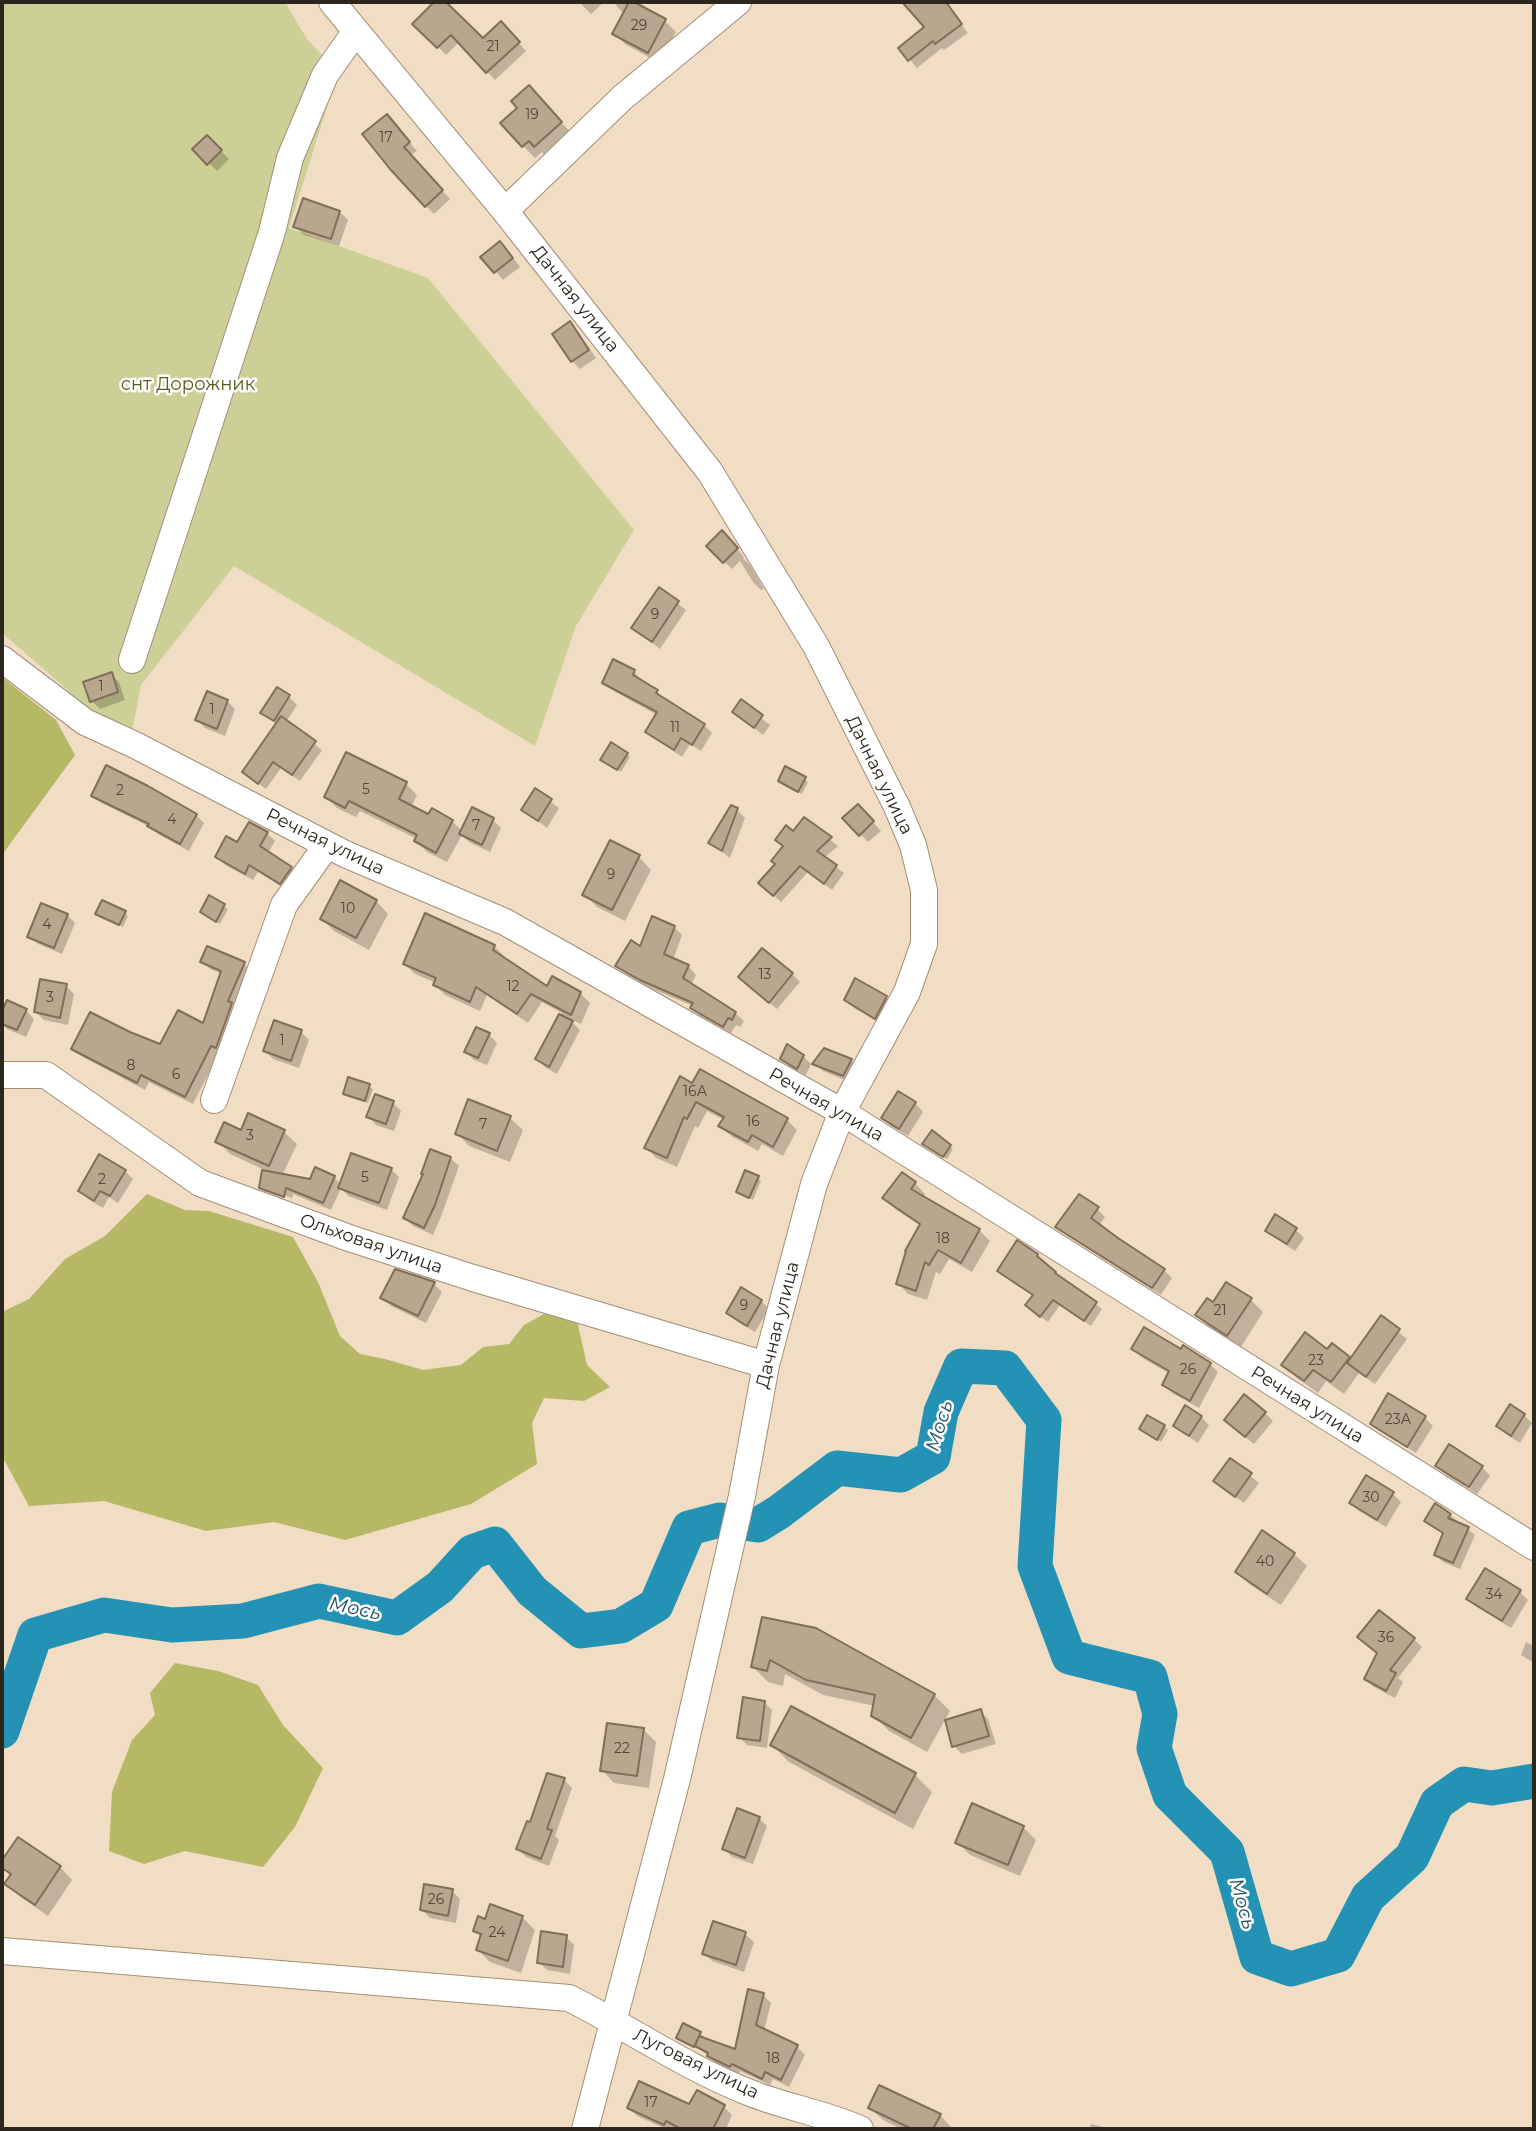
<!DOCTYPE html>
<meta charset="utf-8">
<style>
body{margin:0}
#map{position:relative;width:1536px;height:2131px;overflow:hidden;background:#f1ddc4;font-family:Montserrat,sans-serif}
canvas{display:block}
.frame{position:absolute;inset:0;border:4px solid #2d261d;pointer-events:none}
</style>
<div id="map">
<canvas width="1536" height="2131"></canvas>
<div class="frame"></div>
</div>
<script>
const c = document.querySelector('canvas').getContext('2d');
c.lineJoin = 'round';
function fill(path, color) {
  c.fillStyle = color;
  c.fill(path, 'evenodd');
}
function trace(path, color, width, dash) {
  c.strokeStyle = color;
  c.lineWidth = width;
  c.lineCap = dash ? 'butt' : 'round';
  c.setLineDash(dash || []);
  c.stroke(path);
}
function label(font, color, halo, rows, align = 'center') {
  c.font = font + ' Montserrat,sans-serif';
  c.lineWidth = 5;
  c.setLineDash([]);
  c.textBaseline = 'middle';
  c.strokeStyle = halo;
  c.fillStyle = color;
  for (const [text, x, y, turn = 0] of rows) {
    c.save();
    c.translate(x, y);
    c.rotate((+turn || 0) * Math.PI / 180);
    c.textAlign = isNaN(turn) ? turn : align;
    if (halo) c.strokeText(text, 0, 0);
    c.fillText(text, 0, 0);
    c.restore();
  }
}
fill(new Path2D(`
 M2,2H285L307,39L338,72L289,228L428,278L634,530L576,626L535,746L234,566L141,685L132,732L101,719L2,633Z`), '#cdd096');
fill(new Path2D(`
 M2,677L56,720L75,755L2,855Z
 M147,1194L185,1210L209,1211L293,1237L318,1282L340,1336L360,1354L385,1359L423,1370L461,1365L483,1347L509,1344L524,1325L544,1314L577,1321L587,1365L610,1387L584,1401L544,1398L532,1423L537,1464L471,1504L345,1540L274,1522L206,1531L104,1501L29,1506L2,1456V1312L29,1299L65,1259L105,1236Z
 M175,1663L218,1671L258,1685L283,1725L323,1768L295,1827L263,1867L185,1851L144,1864L109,1851L112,1792L132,1740L155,1715L150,1693Z`), '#b6b866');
fill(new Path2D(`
 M436,2H443L483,40L509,32L526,51L495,80L459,42L446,55L415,24Z
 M579,2H604L591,14Z
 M613,2H631L665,21L676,32L659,63L625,44L614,33L624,14Z
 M905,2L944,3L968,33L944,50L942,48L917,68L900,48L927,27Z
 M541,100L573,135L548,158L542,152L535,158L523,146Z
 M387,116L417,151L410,156L450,199L434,214L426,206Z
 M207,137L229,159L217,171L195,149Z
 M340,212L348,220L339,246L304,235L295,227Z
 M508,251L520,267L503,280L483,257Z
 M570,324L578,332L596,358L580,369L572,361Z
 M730,540L744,557L743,558L750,565L764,589L761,590L753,582L740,561L732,569L708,546Z
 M659,589L686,610L660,649L633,628Z
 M634,672L642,680L641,682L657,691L664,700L704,725L712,733L701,751L690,744L682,757L655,739L647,731L657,715L612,690L604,682Z
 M111,674L119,682L125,700L100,709L92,701Z
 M289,697L297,705L286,722L322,750L300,781L281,768L266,789L252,779L277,725L263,713Z
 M227,701L235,709L225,736L205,728L197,720Z
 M741,702L770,725L763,735L734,712Z
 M626,754L630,757L621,772L606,763Z
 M805,779L808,782L802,794L780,781Z
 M406,784L417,795L411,807L429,817L432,811L452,821L462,831L493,820L501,828L490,852L469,842L462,835L447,862L427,852L416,841L417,839L360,811L356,817L337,808L326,797Z
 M536,790L559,808L547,828L523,810Z
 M93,795L196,815L204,823L189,851L158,834L152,828L102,803Z
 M858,806L881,831L868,842L845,818Z
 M737,810L745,818L730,858L710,843Z
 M804,819L838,846L824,858L844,873L832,890L808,872L781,902L760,883L777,864L793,833Z
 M267,833L275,841L268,853L291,868L299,876L288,891L258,872L253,880L225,865L217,857L238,845Z
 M639,857L651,870L625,921L597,907L585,895Z
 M376,901L388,914L369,950L334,931L322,919Z
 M224,906L228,909L220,924L202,912Z
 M97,913H125L128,916L123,927Z
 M67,915L75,923L62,954L38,944L29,936Z
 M674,927L682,935L673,960L688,966L696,975L691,985L735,1013L744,1021L740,1027L736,1025L731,1033L700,1016L692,1008L693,1006L650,988L626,974L618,966Z
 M494,946L504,956L503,959L547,988L580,993L590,1003L581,1024L568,1018L580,1030L557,1074L545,1067L537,1059L562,1013L542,1002L528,1023L487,995L480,1011L445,995L435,985L436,983L415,974L405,964Z
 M203,961L244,964L252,972L219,1053L193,1104L149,1082L145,1090L81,1056L73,1049L129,1034L161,1046L204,1025L222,974L210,969Z
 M792,974L800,982L777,1009L748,985Z
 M66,986L74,994L68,1025L44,1020L36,1012Z
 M886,997L894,1005L883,1025L854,1008L846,1000Z
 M7,1002L26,1010L34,1019L26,1037L7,1029L2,1024V1015Z
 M301,1032L309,1040L299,1068L273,1059L265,1051Z
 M489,1035L497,1043L487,1065L474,1060L466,1052Z
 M825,1050L851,1061L859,1069L852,1083L823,1071L815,1063Z
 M803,1056L811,1064L806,1075L790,1067L782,1059Z
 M700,1072L787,1120L797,1130L783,1156L762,1144L758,1151L731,1136L721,1126L724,1120L707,1111L698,1128L695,1126L677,1167L656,1158L646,1147L693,1085Z
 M369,1086L373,1089L368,1103L348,1097L345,1093Z
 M898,1093L915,1103L923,1112L908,1136L891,1126L883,1118Z
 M393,1103L401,1111L394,1131L376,1125L368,1116Z
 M249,1115L284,1132L297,1144L282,1176L311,1181L334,1177L341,1185L391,1169L399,1177L387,1210L348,1196L341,1188L331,1210L293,1194L291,1204L269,1196L260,1187L271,1173L230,1154L217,1141L241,1132ZM267,1189L292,1198L291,1202L267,1193Z
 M510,1118L523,1130L510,1162L469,1146L457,1133Z
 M950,1146L953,1149L947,1159L928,1147Z
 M450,1158L459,1166L442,1214L433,1235L413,1226L405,1218Z
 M125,1171L133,1179L118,1203L109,1197L103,1208L88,1199L80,1190Z
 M758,1178L761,1181L753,1200L738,1192Z
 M915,1183L925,1194L922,1198L979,1230L990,1241L972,1272L949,1259L940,1274L936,1272L927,1300L908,1294L898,1283L921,1226L895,1209L885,1198Z
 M1097,1209L1105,1217L1099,1226L1164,1270L1172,1278L1161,1295L1066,1235L1058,1227Z
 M1267,1230H1296L1304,1238L1295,1251L1275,1238Z
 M1037,1255L1055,1273L1102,1309L1091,1326L1060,1305L1048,1322L1034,1312V1296L1005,1277L999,1271Z
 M434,1284L442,1292L426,1323L391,1306L383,1298Z
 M1250,1299L1263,1312L1241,1347L1210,1328L1197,1315L1214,1304Z
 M761,1301L769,1309L755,1332L736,1321L728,1313Z
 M1381,1318L1407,1339L1375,1384L1359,1373L1344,1394L1326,1381L1318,1393L1296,1377L1284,1364L1328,1351L1351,1360Z
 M1133,1349L1182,1352L1210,1364L1218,1372L1199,1408L1172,1393L1164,1385L1170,1374L1141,1357Z
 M1265,1413L1273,1421L1254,1444L1234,1428Z
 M1524,1415L1532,1423L1520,1443L1506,1434L1498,1426Z
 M1201,1417L1209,1425L1198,1443L1183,1433L1175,1425Z
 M1425,1418L1433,1426L1416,1453L1380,1431L1372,1423Z
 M1164,1426L1168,1430L1161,1442L1141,1429Z
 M1231,1460L1259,1483L1244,1503L1224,1489Z
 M1437,1466L1482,1467L1490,1476L1477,1494L1445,1474Z
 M1366,1478L1393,1494L1401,1502L1386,1527L1359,1511L1351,1503Z
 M1450,1515L1475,1535L1460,1569L1443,1562L1436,1555L1445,1535L1426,1521Z
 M1294,1554L1307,1566L1281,1605L1249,1584L1237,1571Z
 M1486,1571L1520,1592L1528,1600L1511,1628L1477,1607L1469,1599Z
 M763,1619L934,1695L950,1711L927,1752L889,1731L873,1715L875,1706L823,1695L785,1674L783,1686L768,1682L753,1667Z
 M1414,1639L1422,1647L1398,1678L1403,1682L1395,1698L1374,1687L1366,1679Z
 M1526,1642L1534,1646V1663L1521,1655Z
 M764,1702L772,1710L767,1748L747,1745L739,1737Z
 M791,1708L915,1775L932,1792L913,1829L789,1762L772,1745Z
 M980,1711L988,1719L996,1744L962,1754L954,1746Z
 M643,1729L656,1742L649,1788L614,1783L602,1770Z
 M564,1780L572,1788L555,1836L559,1840L549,1866L526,1857L518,1849Z
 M759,1818L767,1826L753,1864L732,1857L724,1849Z
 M1023,1827L1036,1840L1020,1876L970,1855L957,1842Z
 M18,1839L60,1867L72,1880L48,1916L19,1896L6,1884L11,1876L2,1867V1863Z
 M452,1891L460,1899L456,1923L430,1918L422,1910Z
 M522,1917L535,1930L521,1973L490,1962L478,1950L482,1938L475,1931Z
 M714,1923L745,1934L754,1942L744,1972L712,1961L704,1953Z
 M566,1937L574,1945L570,1974L547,1970L539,1962Z
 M763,1995L771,2003L764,2031L797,2047L805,2055L789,2087L773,2079L770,2085L740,2071L739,2074L717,2064L698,2047V2049L678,2037L700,2033L704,2037L702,2039L736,2052Z
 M698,2092L724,2107L732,2115L726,2129H677L674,2128L666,2129L637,2116L629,2108L690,2106Z
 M870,2108L940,2115L952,2128L901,2129L883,2120Z
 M1091,2124L1108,2128L1110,2129H1090Z`), '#0003');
trace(new Path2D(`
 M2,1731L35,1635L104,1615L172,1625L243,1621L319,1601L397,1618L440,1587L472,1552L495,1544L532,1591L581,1631L621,1626L656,1605L689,1528L720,1520L758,1525L779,1512L837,1468L901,1475L933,1457L941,1412L961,1366L1005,1368L1044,1420L1035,1566L1069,1657L1150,1677L1160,1714L1154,1748L1170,1795L1227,1852L1257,1957L1291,1969L1338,1955L1368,1897L1412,1857L1437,1803L1464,1784L1492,1788L1534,1781`), '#2392b4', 35);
const building = new Path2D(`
 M434,2H446L483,38L501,21L520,42L486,73L451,35L437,48L412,24Z
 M629,2H634L666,19L648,53L612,34Z
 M902,2H946L962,24L935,44L933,41L908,61L898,48L924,27Z
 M529,85L562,122L534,147L529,141L522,147L500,123L517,108L511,101Z
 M387,114L410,142L404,147L443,190L425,207L390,169L362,134Z
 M207,135L222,150L207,165L192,149Z
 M303,198L340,211L331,239L293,227Z
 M500,241L513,258L494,273L480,257Z
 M570,321L589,350L571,362L552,334Z
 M722,530L738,548L723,563L706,546Z
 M659,587L679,601L652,642L631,628Z
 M613,659L635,670L633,675L658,690L656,693L705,724L692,745L681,738L674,750L645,732L657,712L602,683Z
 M112,672L118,692L90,702L83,682Z
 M277,687L290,695L274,721L260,713Z
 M207,691L228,700L217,729L195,720Z
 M741,699L763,715L754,728L732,712Z
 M281,716L316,741L292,775L273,762L258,784L242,772Z
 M611,742L628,753L617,770L600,760Z
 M346,752L407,782L399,799L428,814L432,808L453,820L436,853L414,841L417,835L349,801L345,808L324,797Z
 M106,765L148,786L197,814L180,844L147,826L149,824L91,796Z
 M785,766L806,777L798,792L778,781Z
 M535,788L552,799L538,821L521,810Z
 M858,804L874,821L859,836L842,818Z
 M731,805L738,808L722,851L708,843Z
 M472,807L494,818L482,845L459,834Z
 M804,817L832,837L817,851L837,865L824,884L800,866L773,896L758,883L775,864L771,861L783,846L775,840L786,825L793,831Z
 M249,822L268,832L260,846L292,867L280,884L249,865L245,874L215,857L226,836L237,842Z
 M610,840L640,855L612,910L582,895Z
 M340,880L377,900L356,938L320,919Z
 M209,895L225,904L216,922L200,912Z
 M102,900L126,911L119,925L95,914Z
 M41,903L68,914L54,948L27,937Z
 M425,913L495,945L493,950L547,986L552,976L581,992L571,1015L531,994L517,1014L476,987L470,1002L433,985L436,978L403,964Z
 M652,916L675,926L664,954L689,965L683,978L736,1012L732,1020L728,1018L723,1027L690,1008L693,1003L640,980L615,966L631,940L640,946Z
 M207,946L245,962L228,1001L232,1003L216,1048L211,1046L185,1097L141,1075L137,1083L71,1049L90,1012L130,1032L160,1044L178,1010L203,1023L221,971L200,962Z
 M762,948L793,973L769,1003L738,977Z
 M855,978L887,996L875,1019L844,1000Z
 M40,979L67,984L60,1018L34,1012Z
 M7,1000L27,1009L17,1030L2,1024V1011Z
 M559,1014L573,1021L549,1067L535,1059Z
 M274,1020L302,1030L291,1061L263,1051Z
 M476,1027L490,1033L478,1058L464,1052Z
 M787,1044L804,1055L797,1069L780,1059Z
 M824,1048L852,1059L843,1076L812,1064Z
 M700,1069L788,1118L773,1147L752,1135L748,1142L718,1126L724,1117L696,1102L687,1119L684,1117L667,1158L644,1148L680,1076L692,1083Z
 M348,1077L370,1084L365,1101L343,1094Z
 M898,1091L916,1102L899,1129L881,1118Z
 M375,1094L394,1101L386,1124L366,1117Z
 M468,1099L511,1116L497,1151L455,1134Z
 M248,1113L285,1130L269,1166L215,1142L224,1122L241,1130Z
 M932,1130L951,1145L943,1157L922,1144Z
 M430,1149L451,1157L435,1205L424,1228L403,1218L423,1174H421Z
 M351,1153L392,1168L379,1203L338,1188Z
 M99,1154L126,1170L110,1196L100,1191L94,1201L78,1191Z
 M315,1167L335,1176L323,1203L286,1188L284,1197L259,1188L262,1170L310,1179Z
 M745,1170L759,1176L749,1198L736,1192Z
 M902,1172L916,1182L911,1189L980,1229L961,1263L938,1250L929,1265L925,1262L916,1291L896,1284L906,1251H905L920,1224L882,1198Z
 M1079,1194L1099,1207L1091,1218L1118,1238L1165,1269L1152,1288L1055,1227Z
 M1275,1214L1297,1228L1287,1244L1265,1231Z
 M1017,1240L1038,1254L1037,1256L1056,1272L1055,1273L1097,1302L1084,1321L1053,1300L1040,1317L1025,1305L1033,1295L997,1271Z
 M395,1269L435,1282L418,1316L380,1298Z
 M1226,1282L1252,1298L1227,1336L1195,1315L1207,1298L1213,1302Z
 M741,1287L762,1300L747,1326L726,1313Z
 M1381,1315L1400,1329L1366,1377L1347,1363Z
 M1144,1327L1181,1349L1183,1345L1211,1363L1190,1401L1162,1385L1169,1371L1131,1349Z
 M1305,1332L1327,1349L1332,1343L1350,1357L1331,1382L1313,1370L1304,1381L1281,1365Z
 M1388,1393L1426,1416L1407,1447L1370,1424Z
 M1244,1394L1266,1412L1245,1437L1224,1420Z
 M1510,1404L1525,1414L1511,1436L1496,1426Z
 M1185,1405L1202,1416L1189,1436L1173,1426Z
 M1147,1415L1165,1425L1157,1440L1139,1429Z
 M1449,1444L1483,1466L1469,1487L1435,1466Z
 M1230,1458L1252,1473L1235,1497L1213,1481Z
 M1366,1475L1394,1492L1377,1520L1349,1503Z
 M1435,1503L1451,1514L1448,1518L1469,1527L1453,1563L1434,1555L1443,1533L1424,1521Z
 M1262,1530L1295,1553L1267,1594L1235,1572Z
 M1485,1568L1521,1590L1502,1621L1466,1599Z
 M1379,1610L1415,1638L1390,1670L1396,1673L1386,1691L1364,1679L1377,1653L1357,1637Z
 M762,1617L816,1628L935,1694L911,1738L871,1716L875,1695L806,1680L770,1660L767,1671L751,1667Z
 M743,1697L765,1701L760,1741L737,1738Z
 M791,1706L916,1773L895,1813L770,1745Z
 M981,1709L989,1736L952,1747L945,1720Z
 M607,1723L644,1728L637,1776L600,1771Z
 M547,1773L565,1778L547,1829L552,1830L541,1859L516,1849L527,1821L530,1822Z
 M972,1803L1024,1826L1008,1865L955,1843Z
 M737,1808L760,1817L745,1858L722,1849Z
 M18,1837L61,1866L35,1905L4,1884L11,1874L2,1868V1860Z
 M424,1884L453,1889L448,1916L420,1910Z
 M490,1904L523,1916L508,1961L476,1950L481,1934L473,1931L478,1916L485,1919Z
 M713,1921L746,1932L736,1965L702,1954Z
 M541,1931L567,1935L563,1967L537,1963Z
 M748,1989L764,1993L756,2025L798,2045L781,2080L765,2072L762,2079L732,2064L730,2067L707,2056L708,2053L695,2046L699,2036L735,2049Z
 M683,2023L701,2032L694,2047L676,2038Z
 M639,2081L689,2104L697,2090L725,2105L713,2129H681L666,2121L664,2125L627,2108Z
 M879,2085L941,2114L933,2129H912L868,2108Z`);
fill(building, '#b9a68f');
trace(building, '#806e58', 2);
const minor = new Path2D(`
 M332,2L505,211L710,472L816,646L897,807L913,845L924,890V944L907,992L842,1112L814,1184L766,1365L742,1496L677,1779L585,2129
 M505,211L622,98L738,2
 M2,659L85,722L135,745L345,854L505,922L842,1112L1534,1547
 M132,660L272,232L290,158L325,75L356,31
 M2,1075H46L200,1183L349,1238L473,1278L766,1365
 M214,1100L284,905L327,845
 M2,1951L569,1998C629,2028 685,2067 748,2092C784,2107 824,2113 860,2129`);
trace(minor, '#a18f78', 28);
trace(minor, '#fff', 26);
label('14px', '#50463a', null, [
 ["29",639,26],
 ["21",493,47],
 ["19",532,115],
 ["17",386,138],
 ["9",655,615],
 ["1",101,687],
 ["1",212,710],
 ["11",675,728],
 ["5",366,790],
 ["2",120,791],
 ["4",172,820],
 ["7",476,826],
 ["9",611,875],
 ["10",348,909],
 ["4",47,925],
 ["13",765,975],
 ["12",513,987],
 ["3",50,998],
 ["1",282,1041],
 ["8",131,1066],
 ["6",176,1075],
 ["16А",695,1092],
 ["16",753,1122],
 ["7",483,1125],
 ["3",250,1136],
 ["5",365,1178],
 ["2",102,1180],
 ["18",943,1239],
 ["9",744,1306],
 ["21",1220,1311],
 ["23",1316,1361],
 ["26",1188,1370],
 ["23А",1398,1420],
 ["30",1371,1498],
 ["40",1265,1562],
 ["34",1494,1595],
 ["36",1386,1638],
 ["22",622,1749],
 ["26",436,1900],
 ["24",497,1933],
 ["18",773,2059],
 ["17",651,2103]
]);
label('18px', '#2d261d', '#fff', [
 ["Дачная улица",575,299,52],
 ["Дачная улица",879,775,64],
 ["Речная улица",325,842,26],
 ["Речная улица",826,1105,30],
 ["Ольховая улица",371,1244,19],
 ["Дачная улица",778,1325,-76],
 ["Речная улица",1307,1405,32],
 ["Луговая улица",696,2064,26]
]);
label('18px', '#5a5b1f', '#fff', [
 ["снт Дорожник",188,385]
]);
label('italic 19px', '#244f5f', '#fff', [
 ["Мось",940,1426,-73],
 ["Мось",355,1609,12],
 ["Мось",1242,1904,74]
]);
</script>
